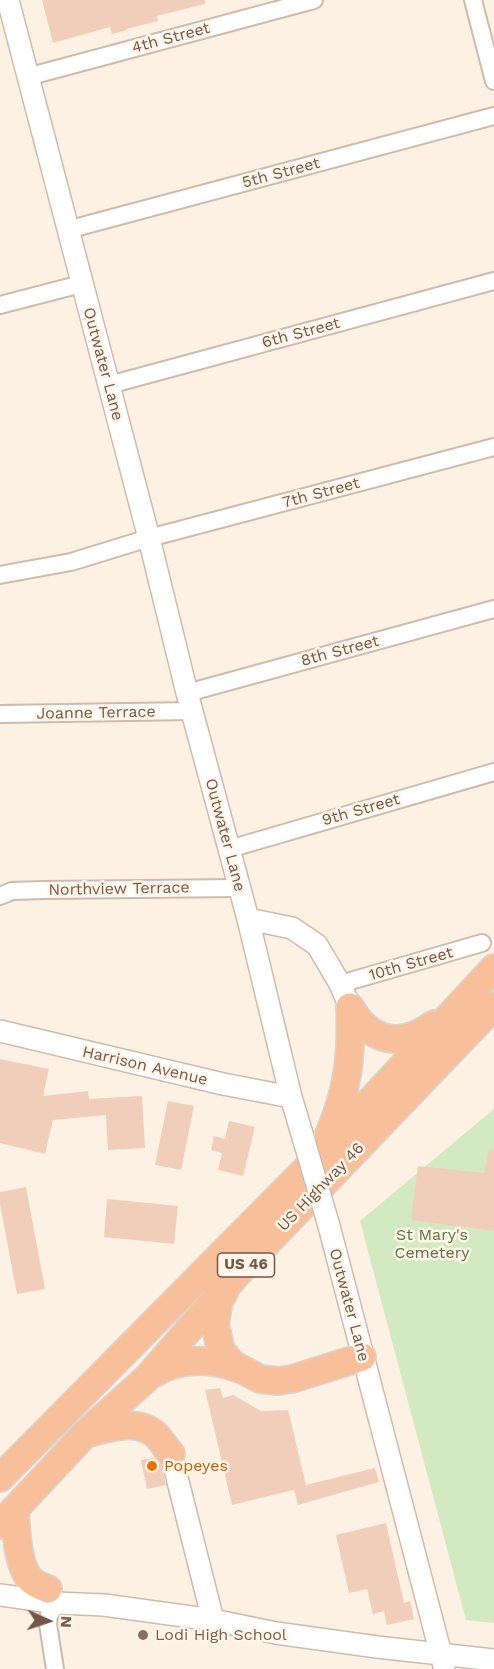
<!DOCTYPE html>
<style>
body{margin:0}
#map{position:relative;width:494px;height:1669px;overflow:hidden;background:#fcf1e2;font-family:"Work Sans",sans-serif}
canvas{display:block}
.north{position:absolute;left:18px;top:1591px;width:60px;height:60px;-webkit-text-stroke:4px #fff5e8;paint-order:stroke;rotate:93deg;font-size:16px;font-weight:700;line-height:24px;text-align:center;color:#735649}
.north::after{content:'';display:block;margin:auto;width:21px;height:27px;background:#735649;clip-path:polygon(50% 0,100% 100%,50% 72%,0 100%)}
</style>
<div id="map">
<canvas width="494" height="1669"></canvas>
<div class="north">N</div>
</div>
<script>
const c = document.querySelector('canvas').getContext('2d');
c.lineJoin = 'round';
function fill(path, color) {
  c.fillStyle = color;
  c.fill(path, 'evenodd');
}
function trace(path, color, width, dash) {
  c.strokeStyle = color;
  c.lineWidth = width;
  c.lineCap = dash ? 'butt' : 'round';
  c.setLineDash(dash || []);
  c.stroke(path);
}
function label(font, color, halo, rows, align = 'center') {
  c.font = font + ' "Work Sans",sans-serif';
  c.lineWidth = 5;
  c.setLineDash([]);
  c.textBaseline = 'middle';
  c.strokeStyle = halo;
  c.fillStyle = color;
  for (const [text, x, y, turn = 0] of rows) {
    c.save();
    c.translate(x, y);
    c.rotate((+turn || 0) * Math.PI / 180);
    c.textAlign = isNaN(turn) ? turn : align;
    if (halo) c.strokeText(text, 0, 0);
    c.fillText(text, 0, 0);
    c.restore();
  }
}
fill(new Path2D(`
 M494,1109V1623L466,1620L360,1221Z`), '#d3e9c1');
fill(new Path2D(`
 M42,0H205V4L157,16L158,21L127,29V30L112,34L110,27L53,43Z
 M0,1059L49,1069L43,1096L88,1091L89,1099L142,1096L145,1148L108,1150L106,1115L53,1120L45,1154L0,1143Z
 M168,1101L194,1106L181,1170L155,1165Z
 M229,1121L255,1127L243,1176L218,1170L222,1153L211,1150L214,1136L225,1139Z
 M489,1149L494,1150V1231L411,1220L418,1166L484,1173Z
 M26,1187L45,1289L17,1294L0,1204V1192Z
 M107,1199L178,1206L174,1244L104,1237Z
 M220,1388L223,1398L233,1395L261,1411L288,1410L306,1485L375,1468L379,1482L298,1505L294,1490L232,1505L205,1390Z
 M154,1458L161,1465L166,1485L147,1489L141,1460Z
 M386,1523L404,1603L410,1601L414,1619L387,1625L384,1611L373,1614L367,1589L349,1593L336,1535Z`), '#f1ceba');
const minor = new Path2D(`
 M473,0L494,81
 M27,77L314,0
 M67,230L494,116
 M0,305L81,284
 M109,385L494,281
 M0,575L71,562L149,538L494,447
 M187,693L494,609
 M0,714L192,711
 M229,849L494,772
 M0,896L12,891L44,890L239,888
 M340,984L482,943
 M55,1669L48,1624L49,1615L57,1603`);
const tertiary = new Path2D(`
 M8,0L149,538L187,693L248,919L291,1097L305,1144
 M248,919L292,928L317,945L340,984L350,1007
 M0,1031L223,1084L291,1097
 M329,1226L444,1666
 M171,1454L213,1620
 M0,1595L57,1603L104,1605L213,1620L276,1633L377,1647L494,1660`);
const trunk = new Path2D(`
 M350,1007C370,1042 401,1049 434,1024
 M328,1137C348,1090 352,1058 350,1007
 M224,1293L219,1301L215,1324L221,1350L229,1360L234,1365L260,1379L278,1381L292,1379L362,1357
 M153,1374C180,1357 210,1358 240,1369
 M88,1433C109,1428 137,1418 156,1435C161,1440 166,1448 171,1454
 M0,1478L321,1154L494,968
 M15,1510C16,1528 17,1566 31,1580C35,1584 43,1587 48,1589
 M0,1525L86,1433L147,1378L239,1272L494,1006`);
trace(minor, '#cfbaac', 20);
trace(tertiary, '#cfbaac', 24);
trace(trunk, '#dbd3d0', 30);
trace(minor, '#fff', 16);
trace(tertiary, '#fff', 21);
trace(trunk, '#f8c09a', 27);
const tertiaryBridge = new Path2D(`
 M305,1144L329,1226`);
trace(tertiaryBridge, '#cfbaac', 24, []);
trace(tertiaryBridge, '#fff', 21);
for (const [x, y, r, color] of [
 [152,1466,6,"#e8710a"],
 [143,1635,6,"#8d6e63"]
]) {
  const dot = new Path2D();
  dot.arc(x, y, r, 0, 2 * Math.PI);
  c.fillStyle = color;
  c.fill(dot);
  trace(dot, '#fff5e8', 2);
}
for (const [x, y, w] of [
 [246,1265,57]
]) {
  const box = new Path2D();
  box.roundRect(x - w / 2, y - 12, w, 24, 4.5);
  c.fillStyle = '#fff5e8';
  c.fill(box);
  trace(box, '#735649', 1.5);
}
label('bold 15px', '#735649', null, [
 ["US 46",246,1265]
]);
label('16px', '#735649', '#fff5e8', [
 ["4th Street",171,38,-15],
 ["5th Street",281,173,-15],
 ["6th Street",301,333,-15],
 ["Outwater Lane",103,364,75],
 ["7th Street",321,493,-15],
 ["8th Street",340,651,-15],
 ["Joanne Terrace",96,713,-1],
 ["9th Street",361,810,-16],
 ["Outwater Lane",225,835,75],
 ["Northview Terrace",119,889,-1],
 ["10th Street",411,964,-16],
 ["Harrison Avenue",145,1066,13],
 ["US Highway 46",321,1187,-46],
 ["Outwater Lane",349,1305,75]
]);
label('16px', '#547842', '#fff5e8', [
 ["St Mary's",432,1235],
 ["Cemetery",432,1253]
]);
label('16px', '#c56008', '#fff5e8', [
 ["Popeyes",164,1466]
], 'left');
label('16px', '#785e54', '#fff5e8', [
 ["Lodi High School",155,1635]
], 'left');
</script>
